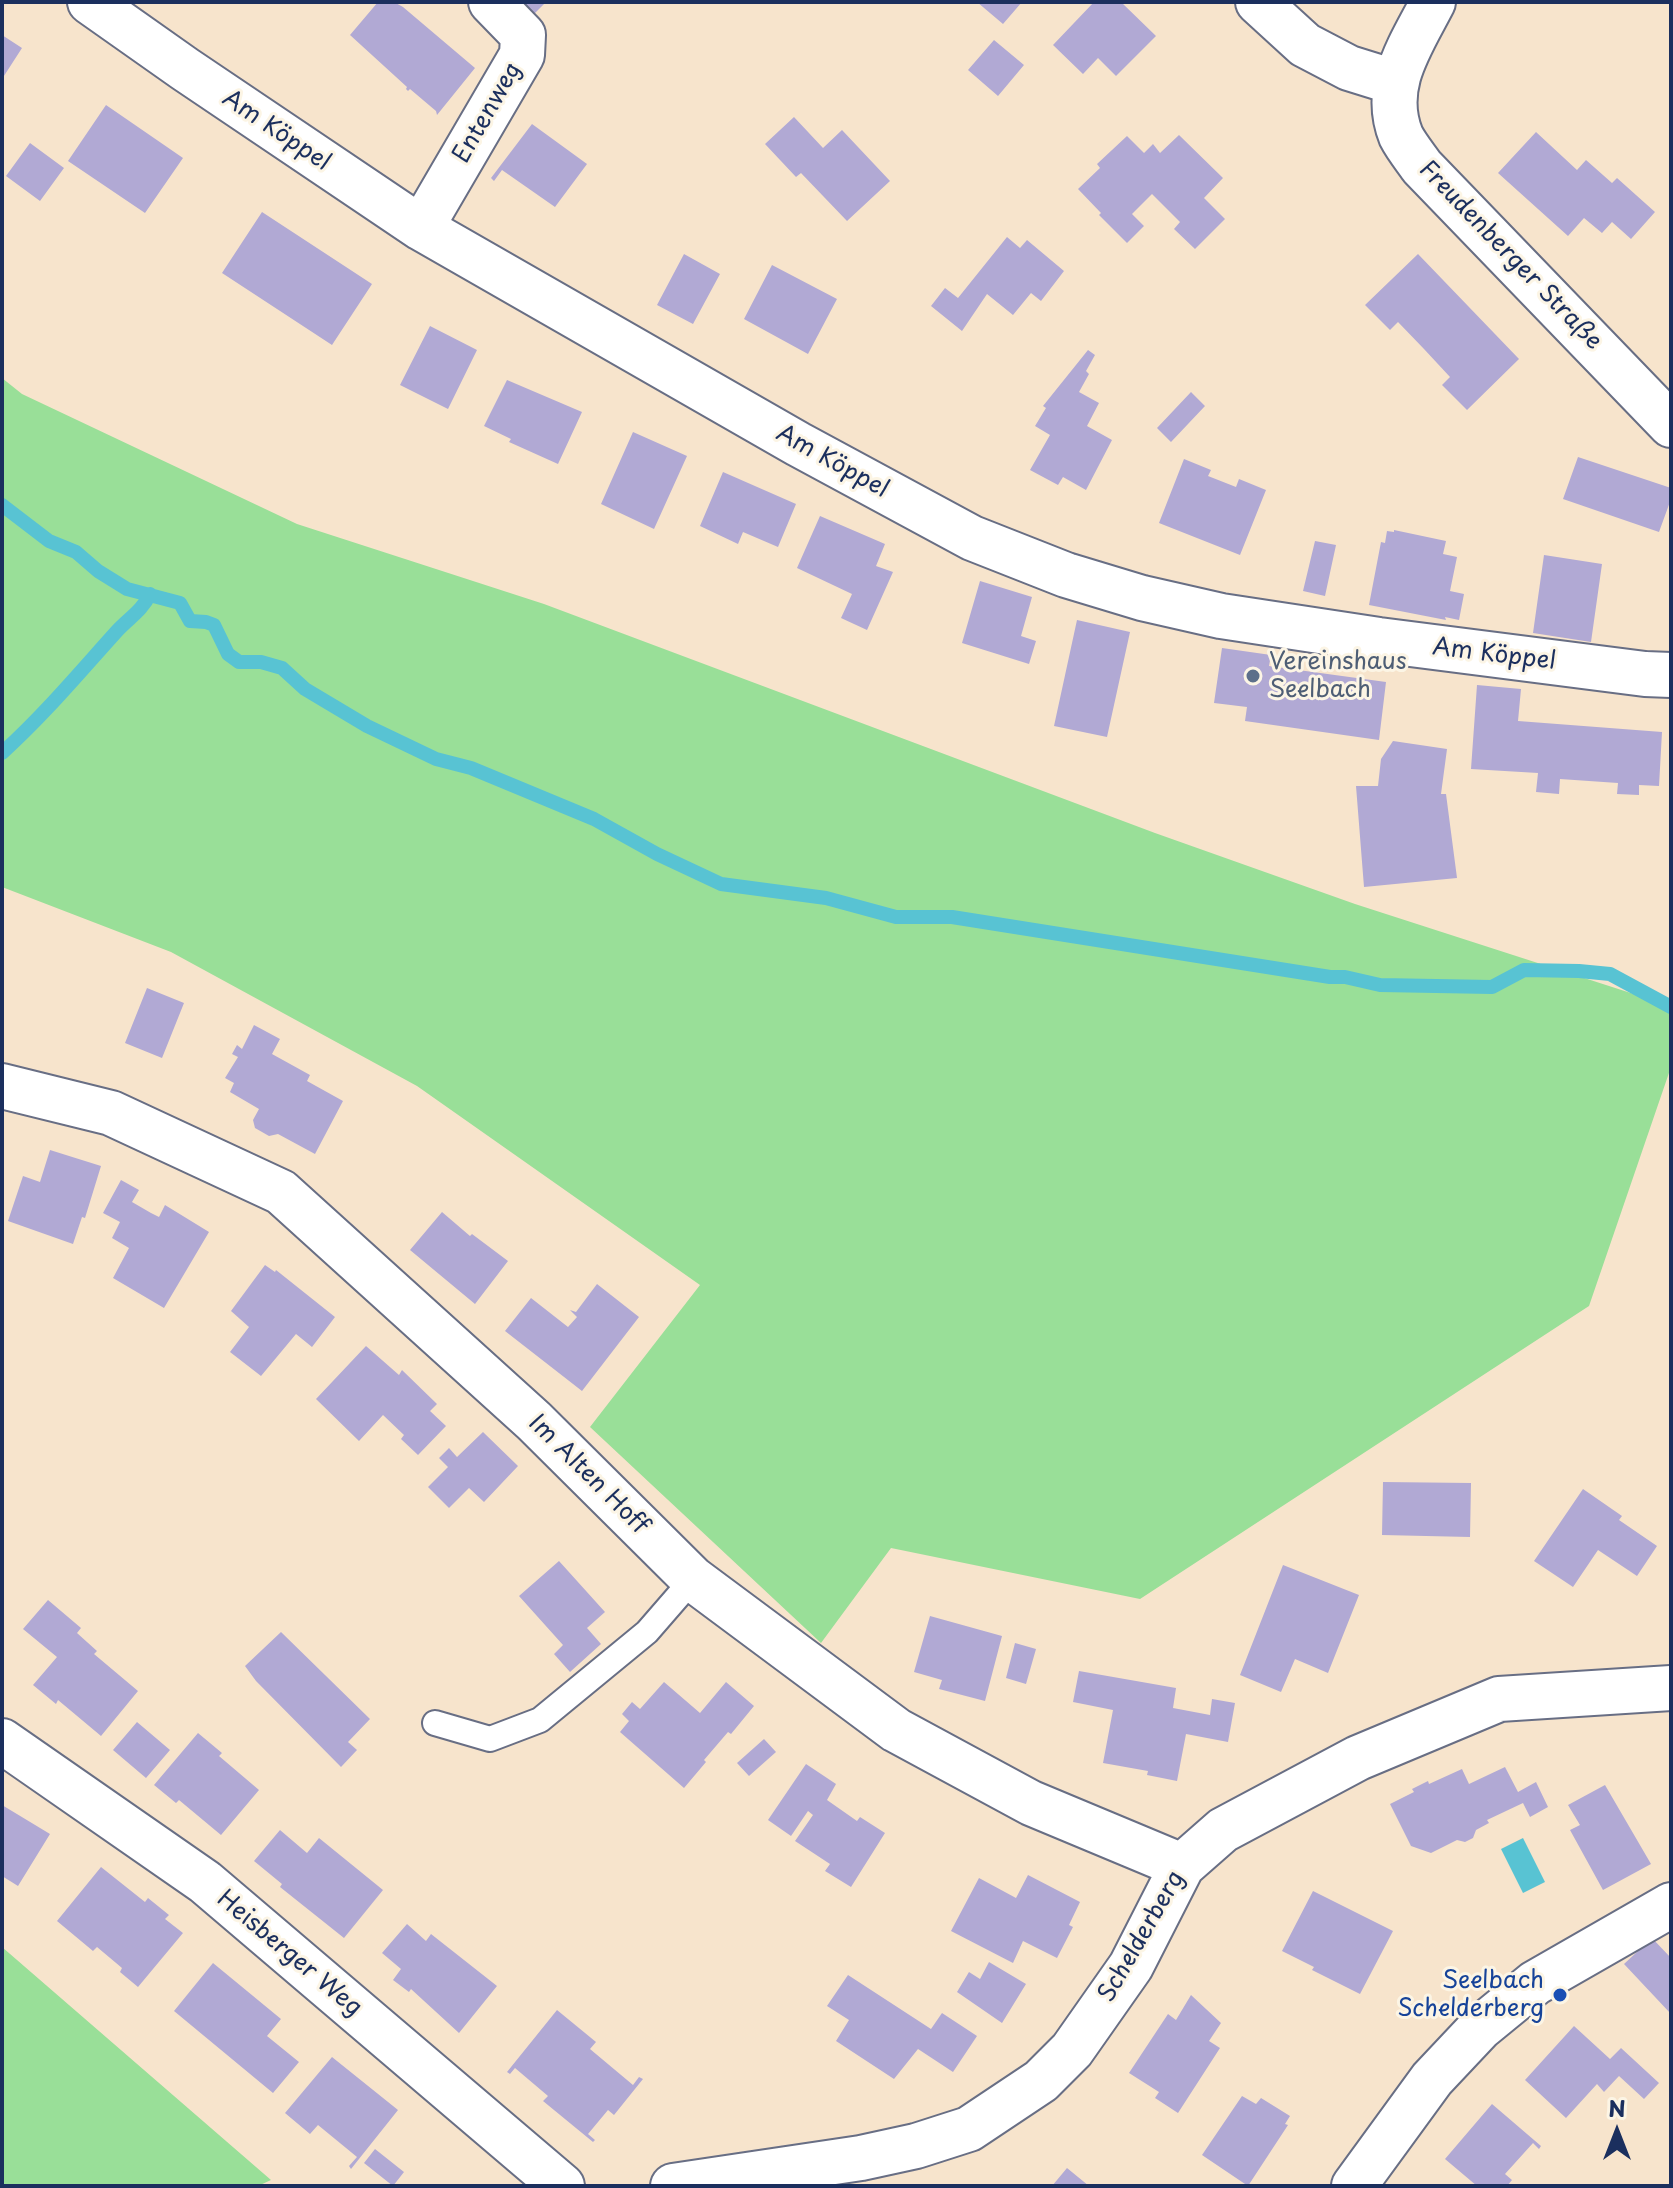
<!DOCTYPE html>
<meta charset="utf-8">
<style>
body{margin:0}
#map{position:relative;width:1673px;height:2188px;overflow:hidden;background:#f7e4cc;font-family:"Playpen Sans",sans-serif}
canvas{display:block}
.frame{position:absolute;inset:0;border:4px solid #1b2f5e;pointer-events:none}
.north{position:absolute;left:1577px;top:2092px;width:80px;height:80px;-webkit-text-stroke:6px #fcf5e5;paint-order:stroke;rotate:0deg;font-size:22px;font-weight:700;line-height:32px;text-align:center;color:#1b2f5e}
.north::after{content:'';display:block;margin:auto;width:28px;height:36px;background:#1b2f5e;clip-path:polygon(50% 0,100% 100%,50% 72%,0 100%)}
</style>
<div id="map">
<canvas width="1673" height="2188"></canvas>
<div class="frame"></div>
<div class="north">N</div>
</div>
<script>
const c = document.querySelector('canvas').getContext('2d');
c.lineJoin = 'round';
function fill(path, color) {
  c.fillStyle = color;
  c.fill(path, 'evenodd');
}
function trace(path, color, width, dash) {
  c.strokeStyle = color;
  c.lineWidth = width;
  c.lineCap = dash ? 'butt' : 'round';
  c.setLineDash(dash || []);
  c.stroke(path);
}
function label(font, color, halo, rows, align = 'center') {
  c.font = font + ' "Playpen Sans",sans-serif';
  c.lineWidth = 6;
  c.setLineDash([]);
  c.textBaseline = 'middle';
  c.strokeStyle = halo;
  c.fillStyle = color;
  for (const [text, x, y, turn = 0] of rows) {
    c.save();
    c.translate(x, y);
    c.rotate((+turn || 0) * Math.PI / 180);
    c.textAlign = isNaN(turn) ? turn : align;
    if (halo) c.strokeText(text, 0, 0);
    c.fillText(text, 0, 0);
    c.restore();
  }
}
fill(new Path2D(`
 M2,378L22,394L297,524L544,604L1155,833L1355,904L1671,1006V1067L1589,1306L1140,1599L891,1548L821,1643L590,1427L700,1285L417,1086L171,952L2,887Z
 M2,1947L271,2180L258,2186H2Z`), '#99df98');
fill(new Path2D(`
 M1523,1838L1545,1882L1523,1893L1501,1849Z`), '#58c3d3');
trace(new Path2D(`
 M2,505L49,541L76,552L98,571L127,589L180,603L190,621L206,622L214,625L228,654L239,662H261L282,668L305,689L367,726L436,759L471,768L594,819L657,854L721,884L826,898L896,917H952L1330,977H1345L1380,985L1492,987L1524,970L1579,971L1610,974L1671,1007
 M2,753C44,715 79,673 117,631C129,618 142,611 150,594`), '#58c3d3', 14);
fill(new Path2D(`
 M378,2H394L403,7L475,68L437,115L436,111L410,89L408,91L406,89L407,87L350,35Z
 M520,2H546L533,15Z
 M977,2H1022L1003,24Z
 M1094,2H1121L1156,36L1116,76L1098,58L1083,74L1053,45Z
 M2,35L22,48L2,79Z
 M994,40L1024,65L998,96L968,70Z
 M106,105L183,158L145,213L68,161Z
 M794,117L823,148L842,130L890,181L847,221L801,173L796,177L765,144Z
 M532,124L587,164L555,207L502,170L494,181L491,178Z
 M1536,132L1577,170L1586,160L1612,183L1617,178L1655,212L1631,239L1612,222L1602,233L1584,218L1568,236L1498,173Z
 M1179,135L1223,178L1204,198L1225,219L1195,249L1174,229L1180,222L1152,194L1132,214L1144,226L1127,243L1099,215L1101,213L1078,189L1100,168L1097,164L1127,136L1144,153L1153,144L1160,153Z
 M30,143L64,168L40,201L6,176Z
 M262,212L372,284L332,345L222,273Z
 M1007,237L1020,248L1027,240L1064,271L1041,301L1031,293L1013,315L987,294L962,331L931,306L945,288L958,298Z
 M684,254L720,274L693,324L657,305Z
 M1418,254L1519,359L1467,410L1442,385L1450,377L1424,349L1398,322L1390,330L1365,305Z
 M772,265L837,299L808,354L744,319Z
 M430,326L477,350L448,409L400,385Z
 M1088,350L1095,355L1086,371L1089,374L1079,392L1099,403L1087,426L1112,440L1086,490L1063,477L1058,485L1030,470L1050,435L1035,426L1046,408L1043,406Z
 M507,380L582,412L558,464L509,442L511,439L484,426Z
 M1191,392L1205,406L1171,442L1157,428Z
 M633,432L687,456L654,529L601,504Z
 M1578,457L1671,488V499L1659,532L1563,499Z
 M1184,459L1211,470L1208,476L1236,487L1239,479L1266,490L1240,555L1159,523Z
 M723,472L796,504L778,547L743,532L738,544L700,526Z
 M820,516L885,544L876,566L893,572L867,630L841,618L852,594L797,568Z
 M1394,530L1446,541L1443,554L1457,557L1450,591L1464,594L1459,620L1445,617L1446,620L1369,605L1381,542L1385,543L1387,531L1394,532Z
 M1315,541L1336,545L1325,596L1303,591Z
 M1544,555L1602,564L1591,642L1533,633Z
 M980,581L1032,597L1021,636L1036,641L1029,664L962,643Z
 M1077,620L1130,632L1107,737L1054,726Z
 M1222,648L1271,655L1269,666L1386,682L1379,740L1245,721L1247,707L1214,703Z
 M1477,685L1521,689L1518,721L1662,732L1659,786L1639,785V795L1617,794L1618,783L1560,779L1559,794L1536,792L1538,773L1471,769Z
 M1393,741L1447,749L1441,794H1446L1457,878L1364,887L1356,786H1378L1381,759Z
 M147,988L184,1003L162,1058L125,1043Z
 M254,1025L280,1039L272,1054L310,1075L307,1081L343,1101L315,1154L278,1134L269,1136L255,1128L253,1120L259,1109L230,1092L234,1083L225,1078L238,1057L232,1054L237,1045L242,1049Z
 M50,1150L101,1166L85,1218L82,1217L73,1244L8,1221L23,1176L40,1182Z
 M121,1180L139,1190L132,1202L151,1213L159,1217L165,1205L209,1232L164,1308L113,1278L129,1248L112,1238L120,1222L103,1213Z
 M442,1212L470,1236L472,1234L508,1261L475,1304L410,1250Z
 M265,1265L275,1272L276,1270L335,1317L312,1347L296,1334L261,1376L230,1352L249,1327L231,1311Z
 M597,1284L639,1317L582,1391L505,1331L531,1298L568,1327L577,1317L570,1310L576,1312Z
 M366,1346L399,1375L402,1370L437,1404L430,1411L446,1426L418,1455L401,1439L404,1435L383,1415L359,1441L316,1399Z
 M483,1432L518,1466L484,1502L469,1488L449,1508L428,1487L448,1467L439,1458L449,1448L457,1457Z
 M1383,1482L1471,1483L1470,1537L1382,1535Z
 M1583,1489L1622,1516L1619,1520L1657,1546L1637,1576L1598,1550L1573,1587L1534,1561Z
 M559,1561L605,1612L587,1628L601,1644L570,1672L554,1654L563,1645L519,1596Z
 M1283,1565L1359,1595L1328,1673L1295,1659L1281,1692L1240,1675Z
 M48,1600L81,1628L77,1633L97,1651L94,1654L138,1691L101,1736L58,1700L56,1704L33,1685L57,1657L23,1629Z
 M930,1616L1002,1636L985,1701L939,1689L942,1680L914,1672Z
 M281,1632L370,1719L348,1742L357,1750L341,1767L256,1681L245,1666Z
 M1015,1643L1036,1649L1026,1684L1006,1678Z
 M1079,1671L1176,1688L1173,1708L1210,1715L1212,1699L1235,1703L1228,1742L1186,1734L1177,1781L1147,1775L1148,1771L1103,1763L1113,1710L1073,1702Z
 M664,1682L700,1713L726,1682L754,1706L731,1734L728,1732L704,1760L706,1762L684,1788L620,1732L629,1721L622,1714L632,1702L640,1709Z
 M137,1722L170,1750L146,1778L113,1750Z
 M198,1733L222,1753L219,1756L259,1790L221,1835L179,1800L176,1803L154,1785Z
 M764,1739L776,1752L749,1776L737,1763Z
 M806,1764L836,1784L827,1800L857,1821L860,1817L885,1833L851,1887L825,1871L830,1864L795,1841L813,1815L808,1811L791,1836L768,1820Z
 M1505,1767L1518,1792L1536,1782L1548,1807L1530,1817L1523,1803L1487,1820L1489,1823L1476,1830L1473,1838L1465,1842L1457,1840L1431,1853L1411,1846L1390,1804L1414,1792L1412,1789L1428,1781L1429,1784L1462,1769L1469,1784Z
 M1605,1785L1651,1864L1603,1890L1570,1830L1580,1825L1568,1805Z
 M2,1805L50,1834L18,1886L2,1876Z
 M280,1830L307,1853L319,1838L383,1890L344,1938L280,1887L282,1884L254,1861Z
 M101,1867L145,1902L148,1898L169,1915L165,1919L183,1933L138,1987L120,1972L122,1968L97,1947L93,1951L57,1921Z
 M1028,1875L1080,1902L1069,1925L1073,1927L1057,1958L1023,1941L1013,1963L951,1931L979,1878L1016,1898Z
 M1313,1891L1393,1931L1360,1994L1312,1970L1314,1967L1282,1951Z
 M407,1924L426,1941L431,1934L497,1986L459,2033L411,1989L409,1992L393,1980L401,1969L382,1953Z
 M1652,1938L1671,1958V2014L1624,1964Z
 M989,1962L1026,1984L1002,2023L957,1992L969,1972L980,1979Z
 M213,1963L281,2019L267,2036L299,2062L273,2093L174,2011Z
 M848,1975L931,2029L942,2013L977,2036L953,2072L918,2049L894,2079L836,2041L849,2020L827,2006Z
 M1191,1995L1221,2023L1209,2041L1220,2048L1178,2113L1155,2098L1159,2092L1129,2073L1168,2014L1176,2020Z
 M557,2010L596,2042L590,2049L633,2085L639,2077L643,2079L614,2115L608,2110L588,2134L595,2140L593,2142L543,2101L548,2096L515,2068L510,2074L507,2072Z
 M1574,2026L1610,2059L1621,2048L1659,2083L1644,2099L1619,2076L1604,2092L1597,2084L1566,2118L1525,2080Z
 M332,2057L398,2110L351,2169L349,2166L357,2157L318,2125L310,2134L285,2113Z
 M1242,2096L1256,2104L1261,2098L1290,2116L1285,2124L1288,2125L1248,2186L1202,2155Z
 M1492,2104L1541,2146L1539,2149L1533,2143L1505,2174L1512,2180L1507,2186H1477L1445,2159Z
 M375,2149L404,2172L393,2186L364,2163Z
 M1067,2168L1089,2186H1052Z`), '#b1a9d4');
const lane = new Path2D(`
 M435,1723L490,1739L540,1720L647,1632L693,1579`);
const street = new Path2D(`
 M90,2L185,69L421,228L798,444L972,538L1066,575L1142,598L1221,616L1379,640L1645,674L1671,675
 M1258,2L1305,45L1349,68L1394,82
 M1433,2C1411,45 1381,86 1401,136C1406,146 1415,157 1422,167L1671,425
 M421,228L522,55L523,35L491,2
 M2,1086L111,1113L281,1192L534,1421L693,1579L896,1730L1031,1803L1182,1866
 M2,1741L205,1882L562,2186
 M673,2186L861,2158L916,2146L969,2129L1041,2081L1072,2050L1131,1966L1182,1866L1223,1830L1358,1758L1499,1699L1671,1688
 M1354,2186L1432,2079L1480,2028L1535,1983L1671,1905`);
trace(lane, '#686e84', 28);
trace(street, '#686e84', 48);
trace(lane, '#fff', 24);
trace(street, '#fff', 44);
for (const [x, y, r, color] of [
 [1253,676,8,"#5c6f8a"],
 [1560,1995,8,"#1a4fb4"]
]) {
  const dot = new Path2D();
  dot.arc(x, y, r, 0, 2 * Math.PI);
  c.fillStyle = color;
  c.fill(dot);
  trace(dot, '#fcf5e5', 3);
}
label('24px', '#1b2f5e', '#fcf5e5', [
 ["Entenweg",488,113,-60],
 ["Am Köppel",276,131,34],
 ["Freudenberger Straße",1510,256,46],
 ["Am Köppel",832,462,29],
 ["Am Köppel",1494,655,7],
 ["Im Alten Hoff",588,1475,45],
 ["Schelderberg",1142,1937,-60],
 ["Heisberger Weg",289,1954,40]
]);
label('24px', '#4e5e75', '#fcf5e5', [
 ["Vereinshaus",1269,662],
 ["Seelbach",1269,690]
], 'left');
label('24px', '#164399', '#fcf5e5', [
 ["Seelbach",1544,1981],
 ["Schelderberg",1544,2009]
], 'right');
</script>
